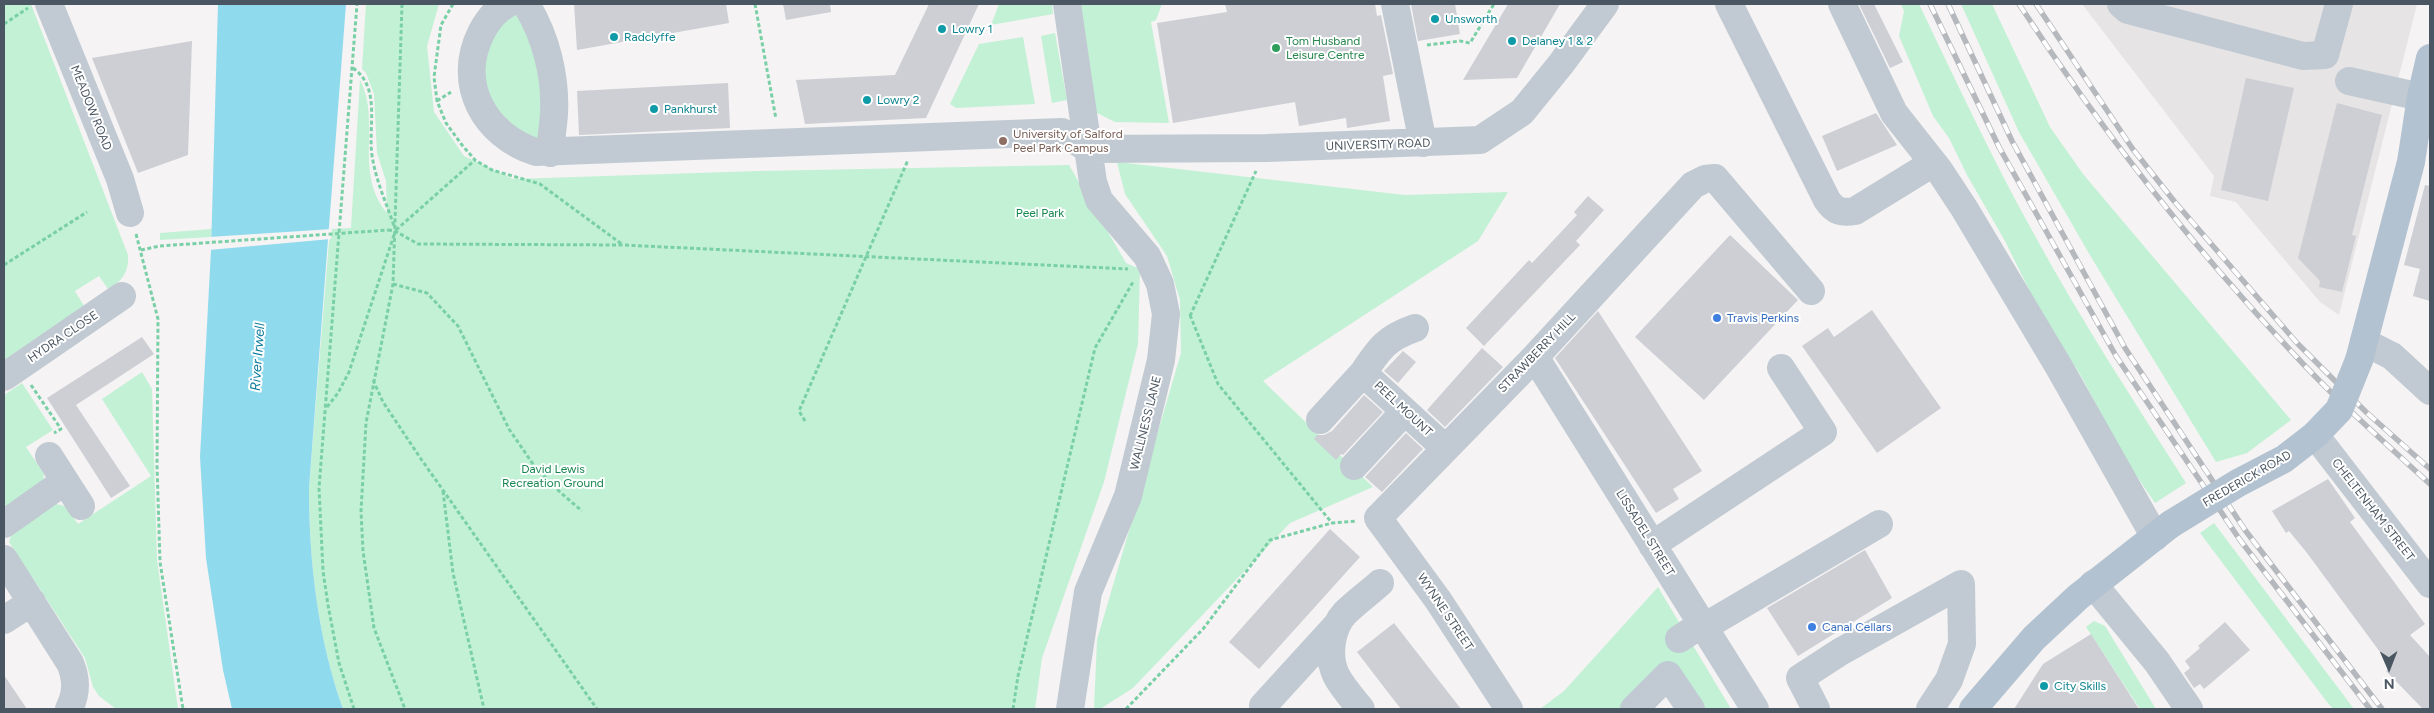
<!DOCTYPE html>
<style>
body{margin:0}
#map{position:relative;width:2434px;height:713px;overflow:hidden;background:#f5f3f3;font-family:Figtree,sans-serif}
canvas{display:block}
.frame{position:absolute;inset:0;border:5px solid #4a5661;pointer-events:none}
.north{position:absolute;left:2364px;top:643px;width:50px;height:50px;-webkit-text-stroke:4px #fff;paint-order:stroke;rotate:179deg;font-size:14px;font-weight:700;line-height:20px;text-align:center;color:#4a5661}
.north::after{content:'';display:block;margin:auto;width:18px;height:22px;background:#4a5661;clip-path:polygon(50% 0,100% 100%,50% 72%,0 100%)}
</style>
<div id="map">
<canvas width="2434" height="713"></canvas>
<div class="frame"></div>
<div class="north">N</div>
</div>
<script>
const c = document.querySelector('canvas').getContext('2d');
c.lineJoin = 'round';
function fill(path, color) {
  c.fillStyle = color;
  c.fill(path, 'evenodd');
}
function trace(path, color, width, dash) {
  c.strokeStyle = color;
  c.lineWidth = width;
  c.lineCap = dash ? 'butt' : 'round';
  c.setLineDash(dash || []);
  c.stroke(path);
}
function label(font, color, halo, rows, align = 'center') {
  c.font = font + ' Figtree,sans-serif';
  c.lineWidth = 4;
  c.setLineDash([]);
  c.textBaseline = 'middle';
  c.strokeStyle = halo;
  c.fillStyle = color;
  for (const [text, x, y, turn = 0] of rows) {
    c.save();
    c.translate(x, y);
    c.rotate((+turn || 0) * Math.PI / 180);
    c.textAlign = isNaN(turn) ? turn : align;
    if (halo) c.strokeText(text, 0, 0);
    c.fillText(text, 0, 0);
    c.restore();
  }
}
fill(new Path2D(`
 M2082,4H2417L2339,315L2320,302L2236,202L2210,196L2214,176Z`), '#e6e4e5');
fill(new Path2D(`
 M4,4H31L128,255C129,273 122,281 108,289L99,276L75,291L84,306L4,360Z
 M366,4H439L427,46L434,112L464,156L513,179L759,171L1069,165L1126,263L1140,269L1138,344L1104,482L1042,658L1035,709H343C318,638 309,563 309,488L330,229L351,228L360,80C382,123 353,171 387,213L386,181L377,153L374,94L366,73L362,69Z
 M999,4H1052L1053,14L991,25Z
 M1075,4H1162L1156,20L1151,22L1169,123L1115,122L1093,111Z
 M1901,4H1919C1956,81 1992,159 2034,234C2080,319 2134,401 2186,483L2155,503L2125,459L2081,376L2040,312L2005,241L1967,175L1949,138L1933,116L1899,36L1904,11Z
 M1961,4H1992L2050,127L2083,174L2291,420L2247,453L2216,462L2091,257L2019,132Z
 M524,11L545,72L541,136L532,141L507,131L476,73L503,15Z
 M1055,33L1067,100L1052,103L1041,36Z
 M1023,37L1035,104L956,108L950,104L979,44Z
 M1117,162L1405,195L1508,192L1478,241L1263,381L1373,487L1290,523L1133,688L1100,709H1094L1097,640L1181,353L1180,300L1167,256L1125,194Z
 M212,229L211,237L160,240V233Z
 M142,372L152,389L157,560L178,709H116L99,696L93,687L85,658L9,542L12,533L56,504L65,506L78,524L151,476L102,399Z
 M22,383L53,430L26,447L44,474L43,482L4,507V395Z
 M2214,523L2354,709H2333L2327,702L2200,533Z
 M1658,587L1731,709H1699L1667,665L1623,709H1540L1564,691Z
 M2094,621L2105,626L2156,709H2140L2086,627Z`), '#c3f1d5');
fill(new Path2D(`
 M218,4H346L309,488C309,563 318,638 343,709H232L223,670L206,558L200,457L211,250Z`), '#90daee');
fill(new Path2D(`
 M332,229L331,239L209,250V237Z`), '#f5f3f3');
fill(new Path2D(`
 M574,4H726L729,23L577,50Z
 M783,4H830L831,12L786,20Z
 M929,4H979L926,118L805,124L796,80L895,75Z
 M1225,4H1375L1377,16L1381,15L1393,74L1383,76L1390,121L1347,128L1346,118L1299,126L1295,102L1173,123L1157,23L1227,12Z
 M1411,4H1455L1460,34L1418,41Z
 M1508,4H1560L1517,78L1463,80Z
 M1859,4H1874L1903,62L1890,68Z
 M192,41L188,155L138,173L92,58Z
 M2246,78L2294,88L2268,201L2221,190Z
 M728,83L730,128L579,135L577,91Z
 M2337,103L2382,115L2352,235L2356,236L2342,292L2319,287L2320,281L2298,258Z
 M1876,113L1897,145L1837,171L1822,136Z
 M2425,185L2430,186V301L2413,296L2420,269L2404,265Z
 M1588,196L1604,210L1576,241L1580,245L1484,346L1466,328L1529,260L1532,263L1577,215L1574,212Z
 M1730,235L1798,300L1704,400L1635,337Z
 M1872,310L1941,408L1877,453L1802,346L1828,328L1834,337Z
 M1598,311L1702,471L1673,489L1679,499L1656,513L1555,358Z
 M142,337L154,354L76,405L130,486L111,498L47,398Z
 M1482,348L1503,367L1445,427L1427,410Z
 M1403,351L1416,362L1398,383L1384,371Z
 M1364,395L1383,412L1343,455L1341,454L1336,460L1314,439L1317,435H1324L1332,431Z
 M1406,433L1423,449L1382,492L1365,477Z
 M2328,479L2355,518L2350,522L2425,624L2410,635L2430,657V709H2423L2386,671L2391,667L2307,553L2289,531L2286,533L2272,511Z
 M1330,529L1360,557L1259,669L1229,642Z
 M1865,550L1892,598L1798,656L1767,608Z
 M2225,622L2250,650L2204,689L2200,684L2194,688L2184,673L2190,668L2185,661L2200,648L2198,646Z
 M1394,623L1461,709H1401L1390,695L1357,652Z
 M2091,634L2139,709H2014L2043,664Z
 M4,675L27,709H4Z`), '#cdcfd5');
trace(new Path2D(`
 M402,4L393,284L366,423L361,511L363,551L374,628L405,709
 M453,4L441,25L434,77L437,101L446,123L462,145L475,160L492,170L540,184L623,245
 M755,4L776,119
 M4,24L28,8
 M1427,45L1460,41L1470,43L1494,4
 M353,68C383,89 366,130 373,161C377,183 387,205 394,226
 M437,101L451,92
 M388,230L395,231L418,244L623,245L1128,269
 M396,230L475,160
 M136,234L158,319L157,465L160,562L183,709
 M141,250L160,246
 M4,265L87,212
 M393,284L427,293L458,326L509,429L535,467L561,493L582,511
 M1190,315L1218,384L1332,523
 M1190,316L1256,171
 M373,380L383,402L421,459L597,709
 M31,385L61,429L54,433
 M327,407L338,393L349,372L394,235
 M805,421L799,411L908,160
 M443,491L453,573L484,709
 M354,709L339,663L328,605L323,571L319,488L357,4
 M1013,709L1018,676L1095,348L1133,282
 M1126,709L1203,629L1270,540L1332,523L1357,521`), '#7ad0a6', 3, [4, 2.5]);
trace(new Path2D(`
 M49,4L120,179L130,213
 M507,4C496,10 487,21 481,33C456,84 484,135 536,152L1062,132L1088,149
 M526,4C546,37 556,76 554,114C553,127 551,140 550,153
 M1067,4L1093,182L1099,200L1147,256L1160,284L1166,314L1161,360L1128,496L1088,592L1070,709
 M1395,4L1423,143
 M1729,4L1827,200C1835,212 1842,213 1855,211L1933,163
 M1842,4L1894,113L1939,170L1964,208L2059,367L2155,537
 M2121,4L2128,10L2303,56L2325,55L2339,4
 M2349,81L2421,97
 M1088,149L1267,148L1480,140L1522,112L1561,64L1605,4
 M2364,342L2392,356L2430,391
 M1535,357L1755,709
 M1363,373C1379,349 1386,338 1415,328
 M4,377L122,296
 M1320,420L1363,373L1445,448
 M2315,435L2430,584
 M49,456L81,506
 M1354,466L1404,412
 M4,524L65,481
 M1652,545L1823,432L1781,368
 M4,559L70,663C77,679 77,693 69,709
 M2093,584L2157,662L2189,709
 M4,620L32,602
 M1704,627L1879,524
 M1679,639L1702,624
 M1263,706L1336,626
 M1361,709C1353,699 1342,687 1336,675C1327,656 1331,628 1345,613C1356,602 1369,593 1380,583
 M1509,709L1438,600L1378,518L1535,357L1693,185L1705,179L1715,178L1811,291
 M1634,709L1668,675L1691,709
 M1816,709L1800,678L1840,652L1961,584L1962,644L1949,680L1930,709`), '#c1cad2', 28);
trace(new Path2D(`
 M2359,360L2411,162L2421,97L2430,58
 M1973,709L2034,638L2078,597L2171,524`), '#b3c2d1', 28);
const rail = new Path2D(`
 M1930,4L1999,147L2116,356L2240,540L2370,709
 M1948,4L2012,141L2125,348L2245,530L2382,709
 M2019,4C2099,127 2190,244 2291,351C2334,398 2383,441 2430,484
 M2036,4L2132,148L2174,201L2297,343L2366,412L2430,469`);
trace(rail, '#b5b8bd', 5.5);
trace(rail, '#fff', 4, [11]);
trace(new Path2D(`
 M160,246L388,230`), '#7ad0a6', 3, [4, 2.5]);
trace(new Path2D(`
 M2171,524L2238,483L2284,459L2315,435L2339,410L2359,360`), '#b3c2d1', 28);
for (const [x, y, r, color] of [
 [1435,19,5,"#0f9aa8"],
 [942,29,5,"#0f9aa8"],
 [614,37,5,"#0f9aa8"],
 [1512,41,5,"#0f9aa8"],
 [1276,48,5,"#2e9e5b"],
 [867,100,5,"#0f9aa8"],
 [654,109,5,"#0f9aa8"],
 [1003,141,5,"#8d6e63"],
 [1717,318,5,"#3f7fe0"],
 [1812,627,5,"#3f7fe0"],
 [2044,686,5,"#0f9aa8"]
]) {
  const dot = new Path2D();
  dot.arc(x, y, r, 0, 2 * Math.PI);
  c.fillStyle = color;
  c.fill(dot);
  trace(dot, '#fff', 2);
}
label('12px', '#0d838f', '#fff', [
 ["Unsworth",1445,19],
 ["Lowry 1",952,29],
 ["Radclyffe",624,37],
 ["Delaney 1 & 2",1522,41],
 ["Lowry 2",877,100],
 ["Pankhurst",664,109],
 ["City Skills",2054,686]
], 'left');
label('12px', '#27864d', '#fff', [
 ["Tom Husband",1286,41],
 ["Leisure Centre",1286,55]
], 'left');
label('12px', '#4a5661', '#fff', [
 ["MEADOW ROAD",91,108,68],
 ["UNIVERSITY ROAD",1378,145,-2],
 ["HYDRA CLOSE",63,337,-34],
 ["STRAWBERRY HILL",1537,353,-46],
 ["PEEL MOUNT",1403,409,43],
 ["WALLNESS LANE",1146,423,-76],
 ["FREDERICK ROAD",2247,479,-30],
 ["CHELTENHAM STREET",2373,510,52],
 ["LISSADEL STREET",1645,533,58],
 ["WYNNE STREET",1445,612,56]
]);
label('12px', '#785e54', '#fff', [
 ["University of Salford",1013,134],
 ["Peel Park Campus",1013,148]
], 'left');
label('12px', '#17864f', '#fff', [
 ["Peel Park",1040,213],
 ["David Lewis",553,469],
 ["Recreation Ground",553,483]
]);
label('12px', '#366cbe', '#fff', [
 ["Travis Perkins",1727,318],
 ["Canal Cellars",1822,627]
], 'left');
label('italic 14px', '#0c7c9b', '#fff', [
 ["River Irwell",258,357,-86]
]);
</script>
